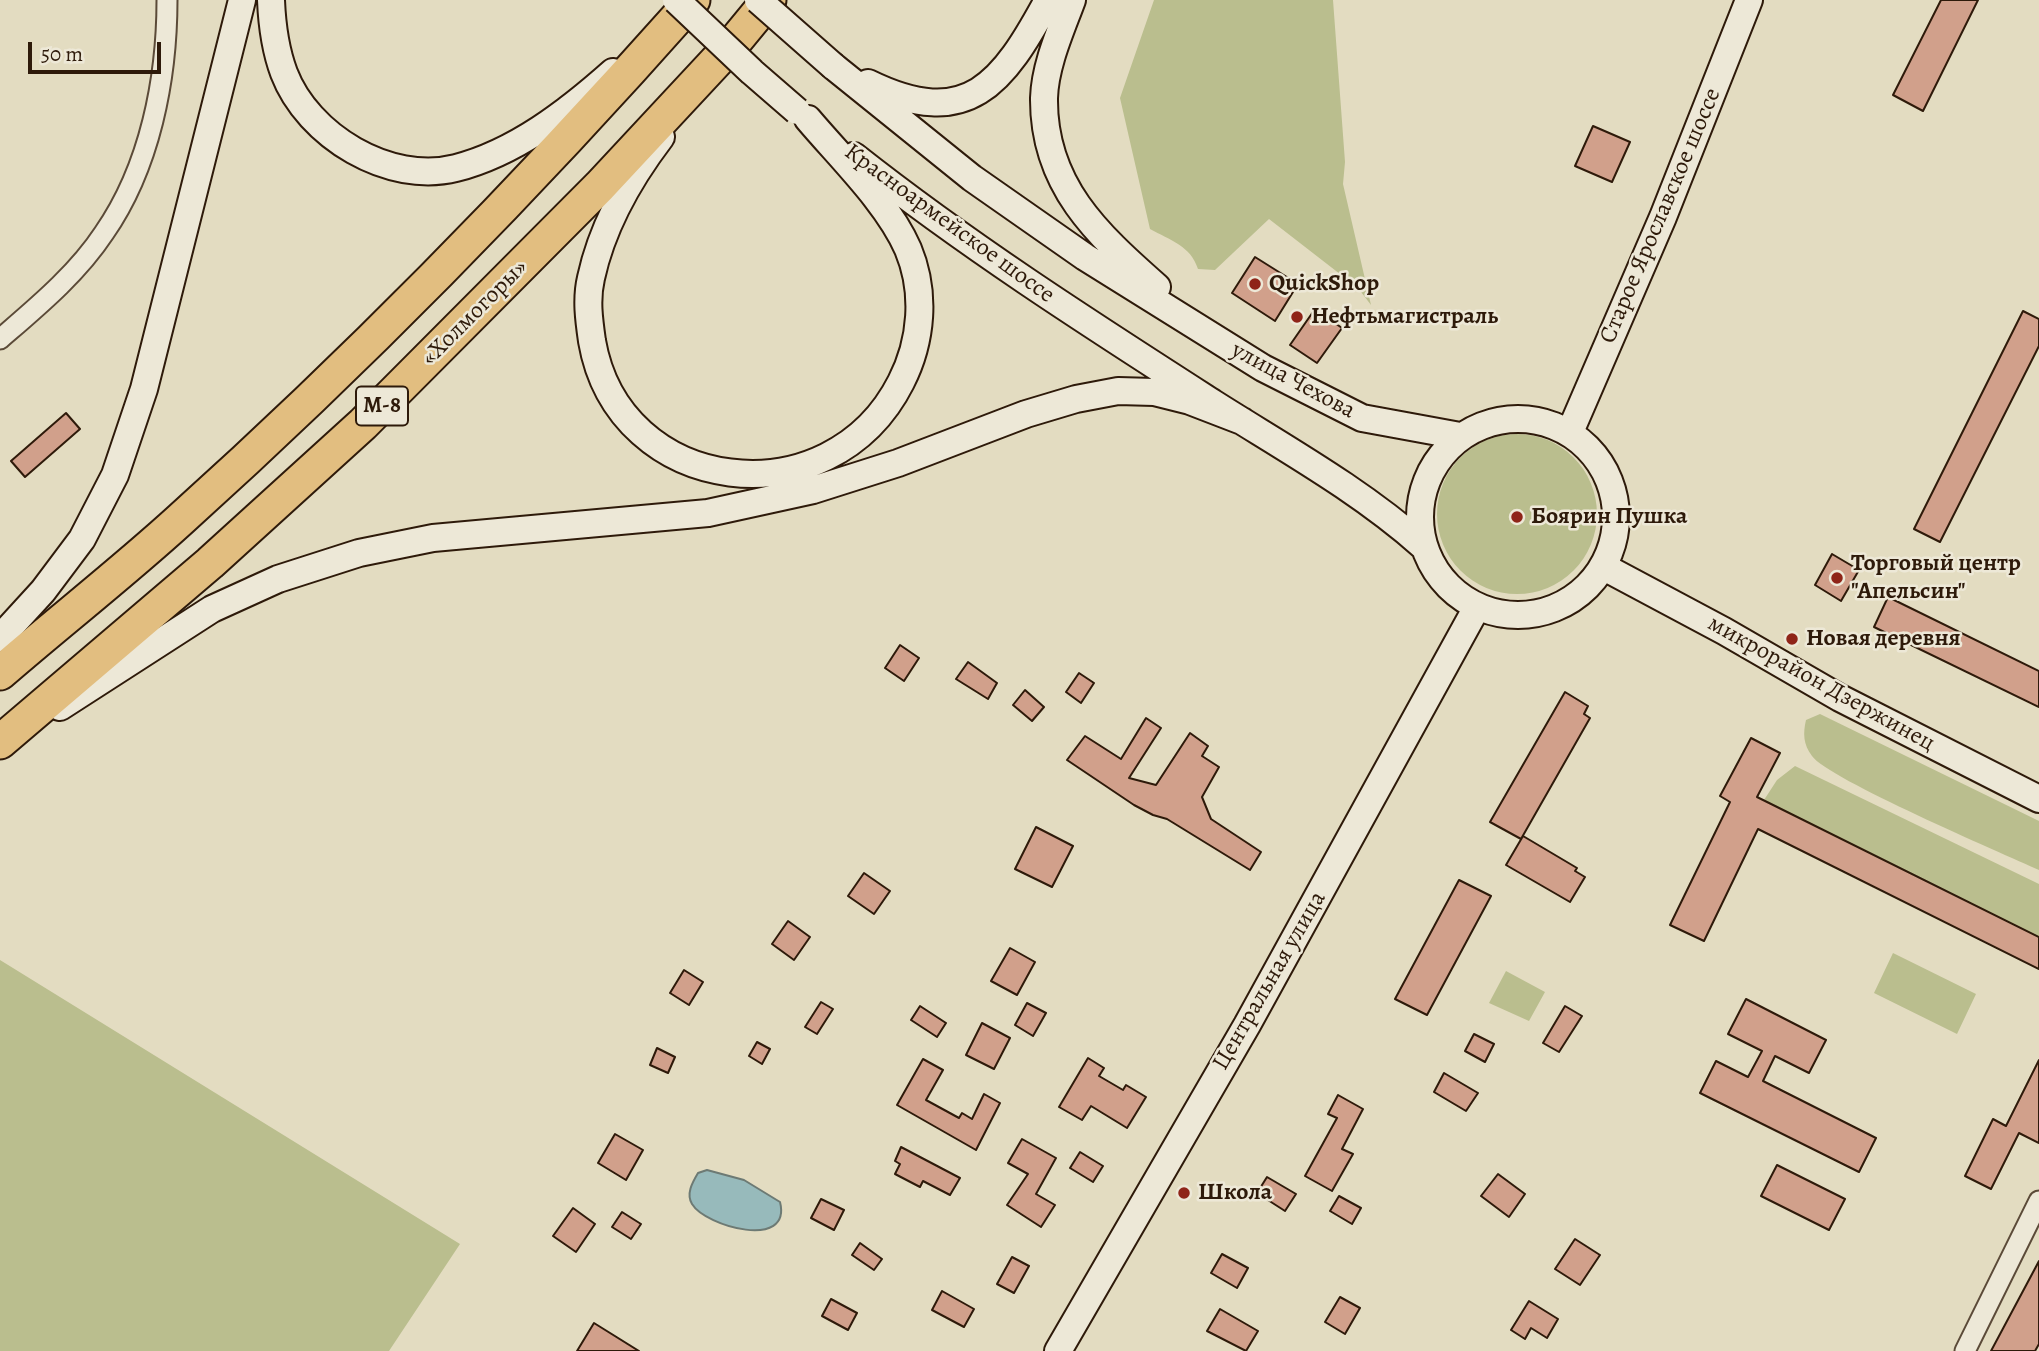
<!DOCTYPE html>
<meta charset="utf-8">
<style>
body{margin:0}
#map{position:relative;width:2039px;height:1351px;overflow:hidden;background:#e3dcc1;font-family:Alegreya,serif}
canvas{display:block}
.scale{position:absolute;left:28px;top:42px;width:133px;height:32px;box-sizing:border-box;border:4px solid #2e1a0a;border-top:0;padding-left:9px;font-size:21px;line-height:24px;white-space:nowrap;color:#2e1a0a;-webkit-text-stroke:5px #ede8d7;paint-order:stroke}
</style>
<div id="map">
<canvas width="2039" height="1351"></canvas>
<div class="scale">50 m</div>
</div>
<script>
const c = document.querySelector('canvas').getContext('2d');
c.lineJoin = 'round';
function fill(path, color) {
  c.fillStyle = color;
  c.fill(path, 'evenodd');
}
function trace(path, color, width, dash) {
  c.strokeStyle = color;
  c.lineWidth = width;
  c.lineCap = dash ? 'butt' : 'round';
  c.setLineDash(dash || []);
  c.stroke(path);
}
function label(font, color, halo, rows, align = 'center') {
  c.font = font + ' Alegreya,serif';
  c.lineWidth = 5;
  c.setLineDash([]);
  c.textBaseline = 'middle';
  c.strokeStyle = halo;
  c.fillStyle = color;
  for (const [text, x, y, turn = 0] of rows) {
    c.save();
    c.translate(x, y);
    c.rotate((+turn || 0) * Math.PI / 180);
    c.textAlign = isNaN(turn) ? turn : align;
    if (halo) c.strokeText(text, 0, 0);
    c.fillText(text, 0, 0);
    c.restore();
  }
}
fill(new Path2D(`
 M1154,0H1333L1345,162L1343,184L1371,305L1358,288L1269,219L1215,270L1198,269C1191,246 1170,240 1150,229L1120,98Z
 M1437 514a80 80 0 1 1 160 0a80 80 0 1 1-160 0Z
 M1820,714L2039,821V870C2002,853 1828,779 1812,756C1803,744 1803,733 1806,720Z
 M1795,766L2039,884V937L1764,800L1777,780Z
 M1893,953L1976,994L1957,1034L1874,993Z
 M0,960L460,1244L389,1351H0Z
 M1506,971L1545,992L1529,1021L1489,1003Z`), '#babe8e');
const water = new Path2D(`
 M707,1170L744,1180L780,1202C792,1250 706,1227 692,1204C686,1194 692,1183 698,1173Z`);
fill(water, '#97babb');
trace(water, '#6d7a74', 2);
const building = new Path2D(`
 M1941,0H1978L1923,111L1893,95Z
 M1593,126L1630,142L1612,182L1575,166Z
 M1255,257L1298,284L1275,321L1232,293Z
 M1315,309L1342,328L1317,363L1290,345Z
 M2023,311L2039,319V346L1940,542L1914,529Z
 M66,413L80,429L25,477L11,461Z
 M1832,554L1859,570L1841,601L1815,585Z
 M1888,597L2039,671V707L1874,627Z
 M900,645L919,658L904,681L885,668Z
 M968,662L997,683L988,699L956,679Z
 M1079,673L1094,683L1081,703L1066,692Z
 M1025,690L1044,707L1032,721L1013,705Z
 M1565,692L1588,706L1584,714L1590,718L1521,839L1490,822Z
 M1146,718L1161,728L1129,778L1156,785L1190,733L1208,746L1202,756L1219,767L1202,797L1211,819L1261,852L1250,870L1167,819L1153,815L1134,805L1067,760L1085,736L1121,759Z
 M1751,738L1780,753L1757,797L2039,937V969L1758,829L1704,941L1670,925L1730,802L1720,796Z
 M1036,827L1073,846L1052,887L1015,869Z
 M1523,836L1577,868L1575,871L1585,877L1570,902L1506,865Z
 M864,873L890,891L874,914L848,896Z
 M1459,880L1491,896L1427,1015L1395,999Z
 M788,921L810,937L794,960L772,944Z
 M1010,948L1035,962L1017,995L991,981Z
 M684,970L703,982L689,1005L670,993Z
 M1746,999L1826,1040L1809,1073L1775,1056L1763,1081L1876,1138L1859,1172L1700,1093L1716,1061L1748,1077L1762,1051L1728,1034Z
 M821,1002L833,1009L817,1034L805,1027Z
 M1027,1003L1046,1013L1033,1036L1015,1025Z
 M920,1006L946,1023L937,1037L911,1020Z
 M1565,1006L1582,1016L1559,1052L1543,1043Z
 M982,1023L1010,1038L994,1069L966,1055Z
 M1474,1034L1494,1044L1485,1062L1465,1051Z
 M757,1042L770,1049L762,1064L749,1056Z
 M657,1048L675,1057L668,1073L650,1065Z
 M1088,1058L1104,1068L1099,1076L1123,1090L1126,1085L1146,1097L1127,1128L1091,1106L1082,1120L1059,1107Z
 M923,1059L943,1070L926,1100L959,1118L962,1113L972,1119L984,1094L1000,1103L976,1150L897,1105Z
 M2039,1060V1143L2019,1133L1991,1189L1965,1176L1993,1119L2006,1126Z
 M1444,1073L1478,1093L1466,1111L1434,1092Z
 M1338,1095L1363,1109L1342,1149L1353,1154L1332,1191L1305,1176L1337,1118L1328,1114Z
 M615,1134L643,1150L626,1180L598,1163Z
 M1022,1139L1056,1158L1036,1194L1055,1205L1041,1227L1007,1205L1028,1174L1008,1163Z
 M901,1147L960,1178L950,1195L923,1181L920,1187L895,1174L900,1164L895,1161Z
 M1080,1152L1103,1166L1093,1182L1070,1168Z
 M1777,1165L1845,1199L1829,1230L1761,1196Z
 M1498,1174L1525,1194L1509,1217L1481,1196Z
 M1267,1177L1296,1194L1285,1211L1257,1193Z
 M1339,1196L1361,1208L1352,1224L1330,1211Z
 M821,1199L844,1210L834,1230L811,1218Z
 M573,1208L595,1224L576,1252L553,1236Z
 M622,1212L641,1224L631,1239L612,1227Z
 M1575,1239L1600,1255L1580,1285L1555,1269Z
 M860,1243L882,1259L874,1270L852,1255Z
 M1222,1254L1248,1268L1237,1288L1211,1273Z
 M1012,1257L1029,1266L1014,1293L997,1284Z
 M2039,1261V1344L2035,1351H1991Z
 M942,1291L974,1309L964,1327L932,1310Z
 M1340,1297L1360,1308L1345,1334L1325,1322Z
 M831,1299L857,1313L848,1330L822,1316Z
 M1529,1301L1558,1319L1547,1338L1531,1328L1525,1339L1511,1330Z
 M1220,1309L1258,1331L1246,1351L1207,1331Z
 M594,1323L639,1351H577Z`);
fill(building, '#d1a08b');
trace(building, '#2e1a0a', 2);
const street = new Path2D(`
 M0,339C37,307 77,274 104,233C150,167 167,79 167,0
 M1965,1351L2039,1201`);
const secondary = new Path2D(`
 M271,0C272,25 275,49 284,73C308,136 389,185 456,168C515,153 568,112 613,72
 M1072,0C1061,30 1045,65 1044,98C1043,185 1097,234 1157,287
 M833,66L972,178L1085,257L1263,368L1362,418L1460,436
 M868,83C968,132 1003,83 1048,0
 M661,137C629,179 602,227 591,278C586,299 589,320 592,341C619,497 830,522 901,382C922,341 926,292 908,249C888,203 840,157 808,119
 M854,156C968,246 1090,324 1213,403C1284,448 1360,490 1423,546
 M1420 517a98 98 0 1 1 196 0a98 98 0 1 1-196 0Z
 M1570,432L1663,217L1749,0
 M1604,567L1724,631L1840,698L2039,799
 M0,638L43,591L82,539L115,475L144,389L242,0
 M60,707L212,609L278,579L359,553L433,538L708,513L813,490L898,463L1026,414L1076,399L1118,391L1154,392L1190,401L1242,421
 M1058,1351L1247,1025L1477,607`);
const highway = new Path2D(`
 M0,673C60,621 123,572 181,519C362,356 532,182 693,0
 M0,742L210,563L363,424L600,186L736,40L769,0`);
trace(street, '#5b4a38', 23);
trace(secondary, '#2e1a0a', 30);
trace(highway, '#2e1a0a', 37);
trace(street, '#ede8d7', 19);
trace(secondary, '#ede8d7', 26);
trace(highway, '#e2be80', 33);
const secondaryBridge = new Path2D(`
 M676,0L752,72L797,111
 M758,0L833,66`);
trace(secondaryBridge, '#2e1a0a', 30, []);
trace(secondaryBridge, '#ede8d7', 26);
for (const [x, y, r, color] of [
 [1255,284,7,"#8f2418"],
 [1297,317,7,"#8f2418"],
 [1517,517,7,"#8f2418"],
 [1837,578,7,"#8f2418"],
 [1792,639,7,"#8f2418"],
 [1184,1193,7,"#8f2418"]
]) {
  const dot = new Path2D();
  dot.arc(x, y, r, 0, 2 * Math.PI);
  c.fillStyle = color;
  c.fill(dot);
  trace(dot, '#ede8d7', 2.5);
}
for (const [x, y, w] of [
 [382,406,52]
]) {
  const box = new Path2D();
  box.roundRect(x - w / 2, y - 19.5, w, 39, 5);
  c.fillStyle = '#ede8d7';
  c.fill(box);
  trace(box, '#2e1a0a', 2);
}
label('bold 23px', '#2e1a0a', null, [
 ["М-8",382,406]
]);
label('24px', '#2e1a0a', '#ede8d7', [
 ["Старое Ярославское шоссе",1661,216,-67],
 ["Красноармейское шоссе",949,224,36],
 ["«Холмогоры»",475,313,-45],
 ["улица Чехова",1293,381,28],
 ["микрорайон Дзержинец",1821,684,29],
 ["Центральная улица",1270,981,-60]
]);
label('bold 24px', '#2e1a0a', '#ede8d7', [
 ["QuickShop",1269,284],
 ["Нефтьмагистраль",1311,317],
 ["Боярин Пушка",1531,517],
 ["Торговый центр",1851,564],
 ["\"Апельсин\"",1851,592],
 ["Новая деревня",1806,639],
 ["Школа",1198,1193]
], 'left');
</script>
